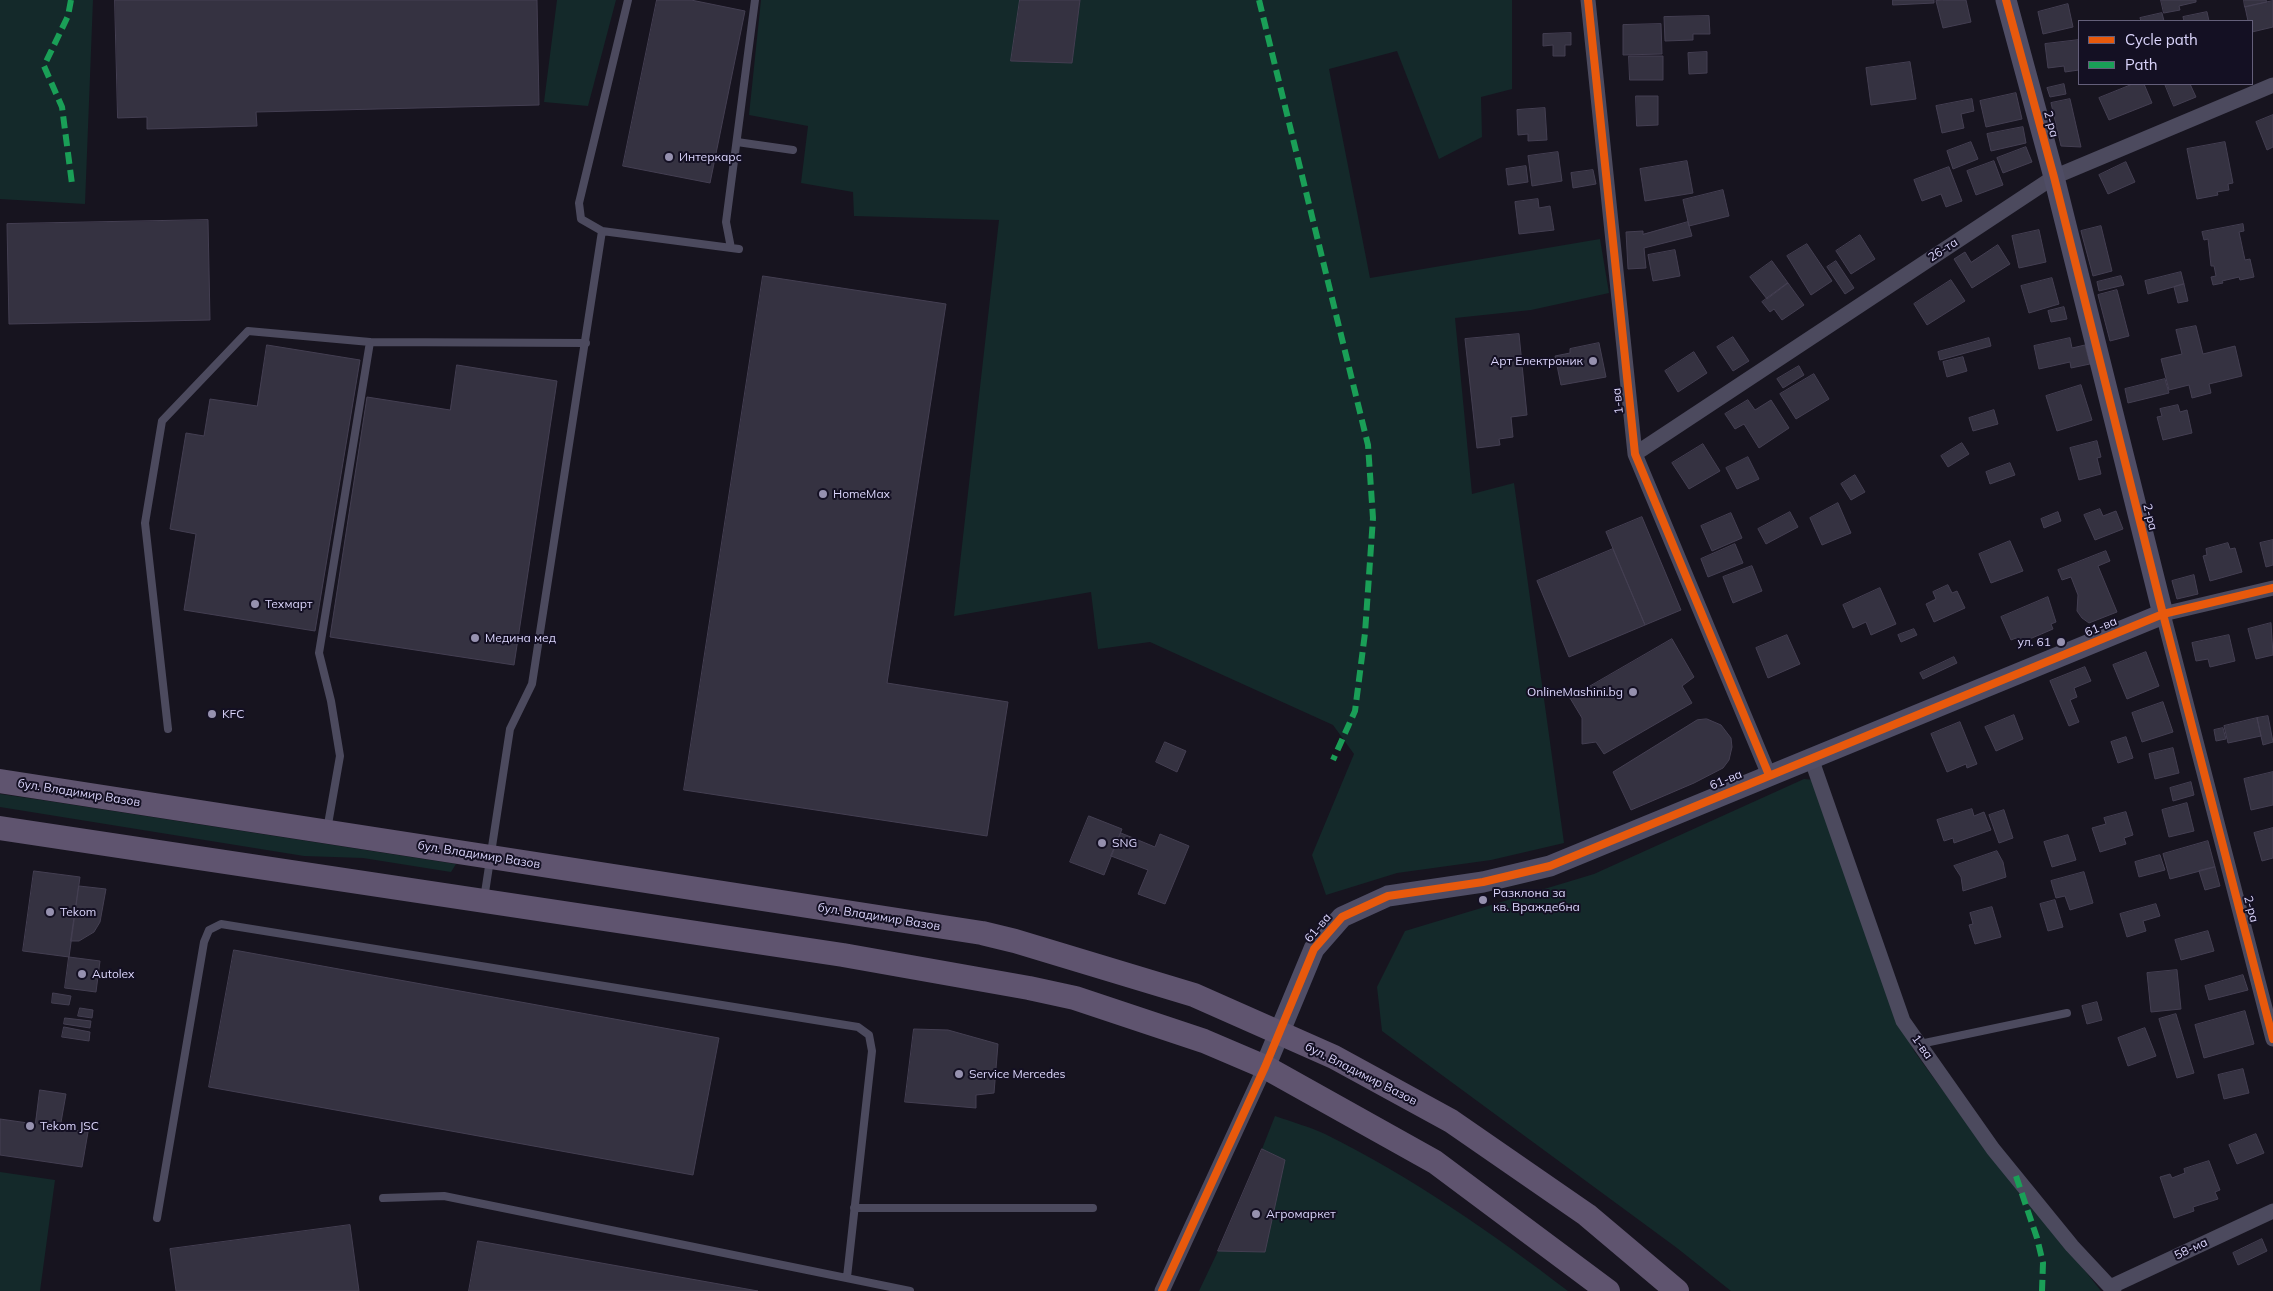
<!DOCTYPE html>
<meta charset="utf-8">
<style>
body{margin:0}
#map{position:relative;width:2273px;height:1291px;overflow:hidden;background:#17141f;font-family:Mulish,sans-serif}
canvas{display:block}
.legend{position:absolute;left:2078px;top:20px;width:175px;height:65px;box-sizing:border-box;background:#141023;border:1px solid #645f7a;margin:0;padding:6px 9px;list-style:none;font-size:15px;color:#dbd5fc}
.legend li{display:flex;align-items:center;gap:10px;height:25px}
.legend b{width:25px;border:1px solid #645f7a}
</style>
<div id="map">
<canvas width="2273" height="1291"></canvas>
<ul class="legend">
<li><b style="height:6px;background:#e8590c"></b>Cycle path</li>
<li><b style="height:6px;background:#1a9f57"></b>Path</li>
</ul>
</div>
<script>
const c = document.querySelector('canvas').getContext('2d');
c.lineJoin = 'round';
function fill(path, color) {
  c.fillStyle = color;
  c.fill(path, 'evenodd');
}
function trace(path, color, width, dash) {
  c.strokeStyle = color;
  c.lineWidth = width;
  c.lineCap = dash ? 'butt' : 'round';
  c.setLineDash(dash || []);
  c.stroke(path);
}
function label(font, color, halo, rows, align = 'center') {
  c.font = font + ' Mulish,sans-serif';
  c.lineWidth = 4;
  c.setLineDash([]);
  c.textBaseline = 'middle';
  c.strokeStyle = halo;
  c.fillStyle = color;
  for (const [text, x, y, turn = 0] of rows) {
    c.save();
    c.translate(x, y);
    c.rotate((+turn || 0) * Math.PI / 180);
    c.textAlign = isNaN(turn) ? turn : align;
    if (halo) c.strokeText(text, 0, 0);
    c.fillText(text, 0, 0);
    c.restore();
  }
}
fill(new Path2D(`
 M0,0H93L85,204L0,199Z
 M557,0H616L588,106L544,102Z
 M761,0H1020L1012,61L1072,63L1080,0H1512V89L1481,97L1482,137L1439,159L1397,51L1329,69L1370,278L1600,239L1609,293L1531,310L1455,318L1472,494L1514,483L1564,843L1491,860L1397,873L1326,895L1312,855L1354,754L1333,725L1150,642L1098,649L1091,592L954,616L999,220L854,216L853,192L801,183L808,126L749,115Z
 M1804,779L1814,780L1894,1011L1914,1051L1941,1088L2101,1291H1731L1677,1248L1382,1031L1377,987L1405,931L1594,874Z
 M0,794L48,801L456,864L451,872L363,858L304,856L0,807Z
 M1275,1116C1292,1122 1310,1127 1325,1134C1412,1177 1492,1233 1568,1291H1199L1218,1251L1284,1160L1262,1149Z
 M0,1172L55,1180L40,1291H0Z`), '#14292a');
const building = new Path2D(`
 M115,0H537L539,105L256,112L257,126L147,129V117L118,118Z
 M657,0H691L745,11L710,183L623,166Z
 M1020,0H1080L1072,63L1011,61Z
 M1893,0H1934V3L1893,5Z
 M1943,0H1966L1971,22L1943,28L1936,1Z
 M2161,0H2196V2L2179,6L2180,10L2164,13Z
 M2244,0H2266L2267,2L2245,7Z
 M2273,1V27L2252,32V21H2248L2245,7Z
 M2068,4L2073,27L2043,34L2038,12Z
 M2207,12L2209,21H2184L2183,17Z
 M2162,13L2164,21H2141L2140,18Z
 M1709,16L1710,34H1693V40L1665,41L1664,17Z
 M1661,24L1662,54L1623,55V25Z
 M1571,33V45H1565V56H1553V45L1543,46V34Z
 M2079,40V70L2065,72L2064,66L2048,68L2045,44Z
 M1707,52V73L1689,74L1688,53Z
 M1629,56H1663V80H1630Z
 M1910,62L1916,99L1871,105L1866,68Z
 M2064,84L2066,94L2050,97L2047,88Z
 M2133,84H2144L2152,103L2109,120L2099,98Z
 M2165,84H2190L2196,97L2174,106Z
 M2016,93L2022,119L1986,127L1980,101Z
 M1636,96H1658V125L1637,126Z
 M1972,99L1974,111L1961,114L1964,128L1942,133L1936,106Z
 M2070,99L2081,147L2061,146L2051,103Z
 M1545,108L1547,140L1528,141V134L1518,135L1517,110Z
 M2273,115V147L2267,150L2256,122Z
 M2023,127L2026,143L1991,151L1987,134Z
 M1971,142L1978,159L1953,169L1947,151Z
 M2225,142L2233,183L2228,184L2229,190L2217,192L2218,195L2197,199L2187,149Z
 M2026,147L2032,162L2003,173L1997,158Z
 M1558,152L1562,181L1532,186L1528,156Z
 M1687,161L1693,193L1645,201L1640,169Z
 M1994,161L2003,185L1976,195L1967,171Z
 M2126,162L2135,182L2108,194L2099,175Z
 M1526,166L1528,182L1508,185L1506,169Z
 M1949,167L1962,201L1946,207L1941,194L1922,201L1914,180Z
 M1593,170L1596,184L1573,188L1571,173Z
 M1723,190L1729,216L1689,226L1683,200Z
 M1538,199L1539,208L1550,206L1554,230L1519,234L1515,202Z
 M208,220L210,320L9,324L7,224Z
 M1688,222L1692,236L1644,248L1646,268L1628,269L1626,232L1643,231V234Z
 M2243,224L2244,231L2239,232L2245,260L2250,259L2254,277L2240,280L2239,277L2222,281L2223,283L2213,285L2211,277L2216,276L2214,266H2211L2208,239L2204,240L2202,232Z
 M2101,226L2112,271L2093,276L2081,231Z
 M2039,230L2046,262L2019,268L2012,236Z
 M1860,235L1875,259L1851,274L1836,251Z
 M1807,244L1832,281L1811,295L1787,256Z
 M1998,245L2010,264L1972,288L1954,259L1965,252L1971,262Z
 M1675,250L1680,276L1653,281L1648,255Z
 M1772,261L1788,283L1767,299L1750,277Z
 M1836,261L1854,288L1845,294L1827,267Z
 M2181,272L2184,284L2148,294L2145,281Z
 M763,276L946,304L887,683L1008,702L987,836L684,790Z
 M2121,276L2124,285L2099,291L2097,282Z
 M2052,278L2059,304L2029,313L2021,286Z
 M1951,280L1965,301L1927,325L1914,304Z
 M1788,283L1804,305L1782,320L1774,309L1770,312L1762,302Z
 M2184,284L2188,301L2178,303L2174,287Z
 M2117,290L2129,336L2110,341L2098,295Z
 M2064,307L2067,319L2051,322L2048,311Z
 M2196,326L2203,354L2235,346L2242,376L2209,384L2211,393L2192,398L2189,385L2169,390L2161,359L2182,354L2176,330Z
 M1519,334L1527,415L1511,417L1513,437L1499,439L1500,445L1477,448L1465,339Z
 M1733,337L1749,361L1733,371L1717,347Z
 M1989,338L1991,346L1940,360L1938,352Z
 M2070,338L2072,348L2085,345L2090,364L2071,368L2070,362L2039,369L2034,346Z
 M1599,343L1606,377L1561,385L1555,356L1570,353V349Z
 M267,345L360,360L315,631L184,610L196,534L170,529L186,433L204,436L210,399L257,406Z
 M1694,352L1707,373L1678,392L1665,371Z
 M1963,357L1967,371L1947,377L1943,362Z
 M457,365L557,381L514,665L330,637L367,397L450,410Z
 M1799,366L1804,375L1783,388L1777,379Z
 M1814,374L1829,399L1796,419L1780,394Z
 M2165,379L2169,393L2128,403L2125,389Z
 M2081,385L2092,420L2057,431L2046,396Z
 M1748,400L1755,410L1771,400L1789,428L1759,448L1744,424L1735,429L1725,414Z
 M2178,405L2180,412L2187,410L2192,433L2163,440L2157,417L2162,416L2160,409Z
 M1994,410L1998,424L1973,431L1969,418Z
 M2097,441L2101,457L2097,458L2101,474L2079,480L2070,448Z
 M1962,443L1969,454L1948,467L1941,456Z
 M1703,444L1720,471L1689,489L1672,463Z
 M1748,457L1759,479L1737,489L1726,468Z
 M2010,463L2015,475L1990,484L1986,472Z
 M1855,475L1865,492L1851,500L1841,484Z
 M1838,503L1851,533L1822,545L1810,518Z
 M2100,509L2103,516L2116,511L2123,529L2095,540L2084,515Z
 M1790,512L1798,527L1766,544L1758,529Z
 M2058,512L2061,521L2044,528L2041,519Z
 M1731,513L1742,538L1712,551L1701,526Z
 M1642,517L1681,610L1645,625L1606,532Z
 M2273,540V565L2266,567L2260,543Z
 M2010,541L2023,571L1991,583L1979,554Z
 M2228,543L2230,549L2235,548L2242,572L2210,581L2203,556L2207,555L2206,549Z
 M1735,544L1743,563L1708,577L1701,559Z
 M1613,549L1645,625L1569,657L1537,581Z
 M2106,551L2110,561L2098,566L2117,612L2089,623L2082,618L2077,611L2078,595L2071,577L2062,580L2058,570Z
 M1752,566L1762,591L1733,603L1723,577Z
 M2194,575L2198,594L2177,599L2172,581Z
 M1948,585L1952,593L1957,591L1965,608L1934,622L1926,604L1936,599L1933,592Z
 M1880,588L1896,624L1871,635L1866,622L1853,628L1843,605Z
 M2048,597L2056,622L2051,624L2053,629L2018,644L2016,638L2011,640L2001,617Z
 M2271,623L2273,655L2256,659L2248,629Z
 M1914,629L1917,635L1901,642L1898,635Z
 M1787,635L1800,664L1768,678L1756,648Z
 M2229,635L2235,661L2210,667L2208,659L2196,661L2192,643Z
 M1672,639L1694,677L1682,686L1692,703L1604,754L1596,742L1582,744V718L1570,698Z
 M2146,652L2159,686L2127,699L2113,665Z
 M1954,657L1957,663L1923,679L1920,673Z
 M2085,667L2091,681L2074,688L2077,697L2070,700L2079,722L2069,726L2050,681Z
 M2163,702L2173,732L2142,742L2132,713Z
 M2014,715L2023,739L1996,751L1985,727Z
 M2268,716L2273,742L2263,745L2257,718Z
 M2257,718L2261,736L2228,743L2224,726Z
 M1707,719L1721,725L1731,738L1732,747L1729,760L1723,768L1694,783L1631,810L1613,772L1697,720Z
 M1960,722L1977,764L1967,768L1966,764L1947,772L1931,734Z
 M2223,728L2226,739L2216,741L2214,730Z
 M2126,737L2133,758L2118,763L2111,742Z
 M1165,742L1186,751L1177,772L1156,762Z
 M2173,748L2179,773L2155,779L2149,754Z
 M2273,772V805L2251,810L2244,779Z
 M2191,782L2194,795L2173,801L2170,788Z
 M2187,803L2194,831L2169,837L2162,810Z
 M1972,809L1974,816L1984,812L1991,830L1954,843L1953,838L1944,841L1937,820Z
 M2004,810L2013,838L1999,843L1989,815Z
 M2126,812L2133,835L2124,838L2126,844L2100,852L2092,828L2106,824L2104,818Z
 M1089,816L1122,829L1104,875L1070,862Z
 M2273,828V858L2262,861L2254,833Z
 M1121,833L1155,847L1160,834L1189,846L1165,904L1138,894L1148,870L1111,856Z
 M2068,835L2076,860L2052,867L2044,842Z
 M2208,841L2215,867L2170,879L2163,854Z
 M1997,851L2003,862L2006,877L1963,891L1961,877L1954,866Z
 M2160,855L2165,870L2139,877L2135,862Z
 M2215,867L2220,886L2205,890L2199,871Z
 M34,871L80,877L69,957L23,951Z
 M2084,872L2093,903L2070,910L2065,896L2056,898L2051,881Z
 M79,886L106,889L100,922L94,932L79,941H71Z
 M2055,900L2063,927L2048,931L2040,904Z
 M2156,904L2160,916L2143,921L2146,931L2127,937L2120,914Z
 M1992,907L2001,937L1975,944L1969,925L1973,924L1970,913Z
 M2208,931L2214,951L2181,960L2175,940Z
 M234,950L719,1038L693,1175L209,1087Z
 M69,957L100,961L96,992L65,988Z
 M2177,970L2181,1009L2151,1012L2147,973Z
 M2243,975L2248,990L2209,1000L2205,986Z
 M53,993L71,996L69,1005L52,1003Z
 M2097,1002L2102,1020L2087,1024L2082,1006Z
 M80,1008L93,1010L92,1018L78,1016Z
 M2245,1011L2254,1044L2204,1058L2195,1025Z
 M2176,1014L2194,1073L2177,1078L2159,1019Z
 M65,1018L91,1021L90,1028L64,1024Z
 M64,1027L90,1032L89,1041L62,1037Z
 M2145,1028L2156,1056L2128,1066L2118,1038Z
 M914,1029L948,1030L998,1044L994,1093L976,1095V1108L905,1102Z
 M2243,1069L2249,1093L2224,1099L2218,1075Z
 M40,1090L66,1094L60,1128L88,1132L82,1167L0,1155V1119L35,1124Z
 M2256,1134L2264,1153L2237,1164L2229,1145Z
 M1262,1149L1285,1160L1265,1252L1218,1251Z
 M2209,1161L2220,1190L2215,1192L2218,1199L2193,1207L2194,1211L2174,1218L2160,1177L2170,1174L2172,1178L2185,1173L2184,1169Z
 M350,1225L359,1291H176L170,1249Z
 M2262,1239L2267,1251L2238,1265L2233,1253Z
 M478,1241L758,1291H469Z`);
fill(building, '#353241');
trace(building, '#443f52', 1);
trace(new Path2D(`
 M628,0L579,203L581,219L602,231L739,249
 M737,142L793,150
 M731,248L726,222L755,0
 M168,729L145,523L162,421L248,331L370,342L586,343
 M327,830L340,756L331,701L319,653L370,342
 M484,899L510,729L532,684L602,231
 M1920,1044L2067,1013
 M383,1198L444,1196L910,1291
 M854,1208H1093
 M157,1218L204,942L209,930L221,924L858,1027L869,1035L872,1051L847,1277`), '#4c4a5e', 8);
trace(new Path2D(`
 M1588,0L1635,454L1769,775
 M1635,454L2054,177L2273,85
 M2273,588L2163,614L2273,1039
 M1811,758L1903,1021L1993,1149L2072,1246L2114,1291
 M2110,1287L2273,1211
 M1162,1291L1265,1067`), '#4c4a5e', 15);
trace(new Path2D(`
 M1265,1067L1314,949L1342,917L1388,896L1483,882L1550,866L2163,614L2054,177L2006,0`), '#4f4d65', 21);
trace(new Path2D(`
 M0,781L982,933L1015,941L1194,995L1334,1057L1451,1121L1587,1215L1677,1291
 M0,828L843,955L1029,988L1075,998L1204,1041L1265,1067L1435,1162L1608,1291`), '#5f546f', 24);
trace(new Path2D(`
 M71,0L68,16L44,66L62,107L72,184
 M1259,0L1368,445L1373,518L1365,633L1355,711L1333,760
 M2016,1176L2037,1238L2043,1263L2042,1291`), '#1a9f57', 6, [12, 6]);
trace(new Path2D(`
 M1588,0L1635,454L1769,775
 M2006,0L2054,177L2163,614L2273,1039
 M1162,1291L1265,1067L1314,949L1342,917L1388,896L1483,882L1550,866L2163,614L2273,588`), '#e8590c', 8);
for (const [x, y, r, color] of [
 [669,157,5,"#9691af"],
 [1593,361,5,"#9691af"],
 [823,494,5,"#9691af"],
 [255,604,5,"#9691af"],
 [475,638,5,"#9691af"],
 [2061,642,5,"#9691af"],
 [1633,692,5,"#9691af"],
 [212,714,5,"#9691af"],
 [1102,843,5,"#9691af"],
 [1483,900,5,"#9691af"],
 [50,912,5,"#9691af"],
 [82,974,5,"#9691af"],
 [959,1074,5,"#9691af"],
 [30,1126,5,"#9691af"],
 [1256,1214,5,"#9691af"]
]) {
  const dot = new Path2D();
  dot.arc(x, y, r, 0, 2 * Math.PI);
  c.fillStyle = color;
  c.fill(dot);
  trace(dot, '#141023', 2);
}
label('12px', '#dbd5fc', '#141023', [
 ["2-ра",2051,124,75],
 ["26-та",1943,250,-33],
 ["1-ва",1618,401,-96],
 ["2-ра",2150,517,76],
 ["61-ва",2101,627,-22],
 ["61-ва",1726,780,-22],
 ["бул. Владимир Вазов",79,793,9],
 ["бул. Владимир Вазов",479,855,9],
 ["2-ра",2251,909,75],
 ["бул. Владимир Вазов",879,917,9],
 ["61-ва",1318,928,-50],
 ["1-ва",1922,1047,55],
 ["бул. Владимир Вазов",1361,1074,27],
 ["58-ма",2191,1249,-25]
]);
label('12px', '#dbd5fc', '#141023', [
 ["Интеркарс",679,157],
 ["Арт Електроник",1583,361,"right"],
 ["HomeMax",833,494],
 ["Техмарт",265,604],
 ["Медина мед",485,638],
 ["ул. 61",2051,642,"right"],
 ["ОnlineMashini.bg",1623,692,"right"],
 ["KFC",222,714],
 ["SNG",1112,843],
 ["Разклона за",1493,893],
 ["кв. Враждебна",1493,907],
 ["Tekom",60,912],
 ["Autolex",92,974],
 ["Service Mercedes",969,1074],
 ["Tekom JSC",40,1126],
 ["Агромаркет",1266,1214]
], 'left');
</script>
